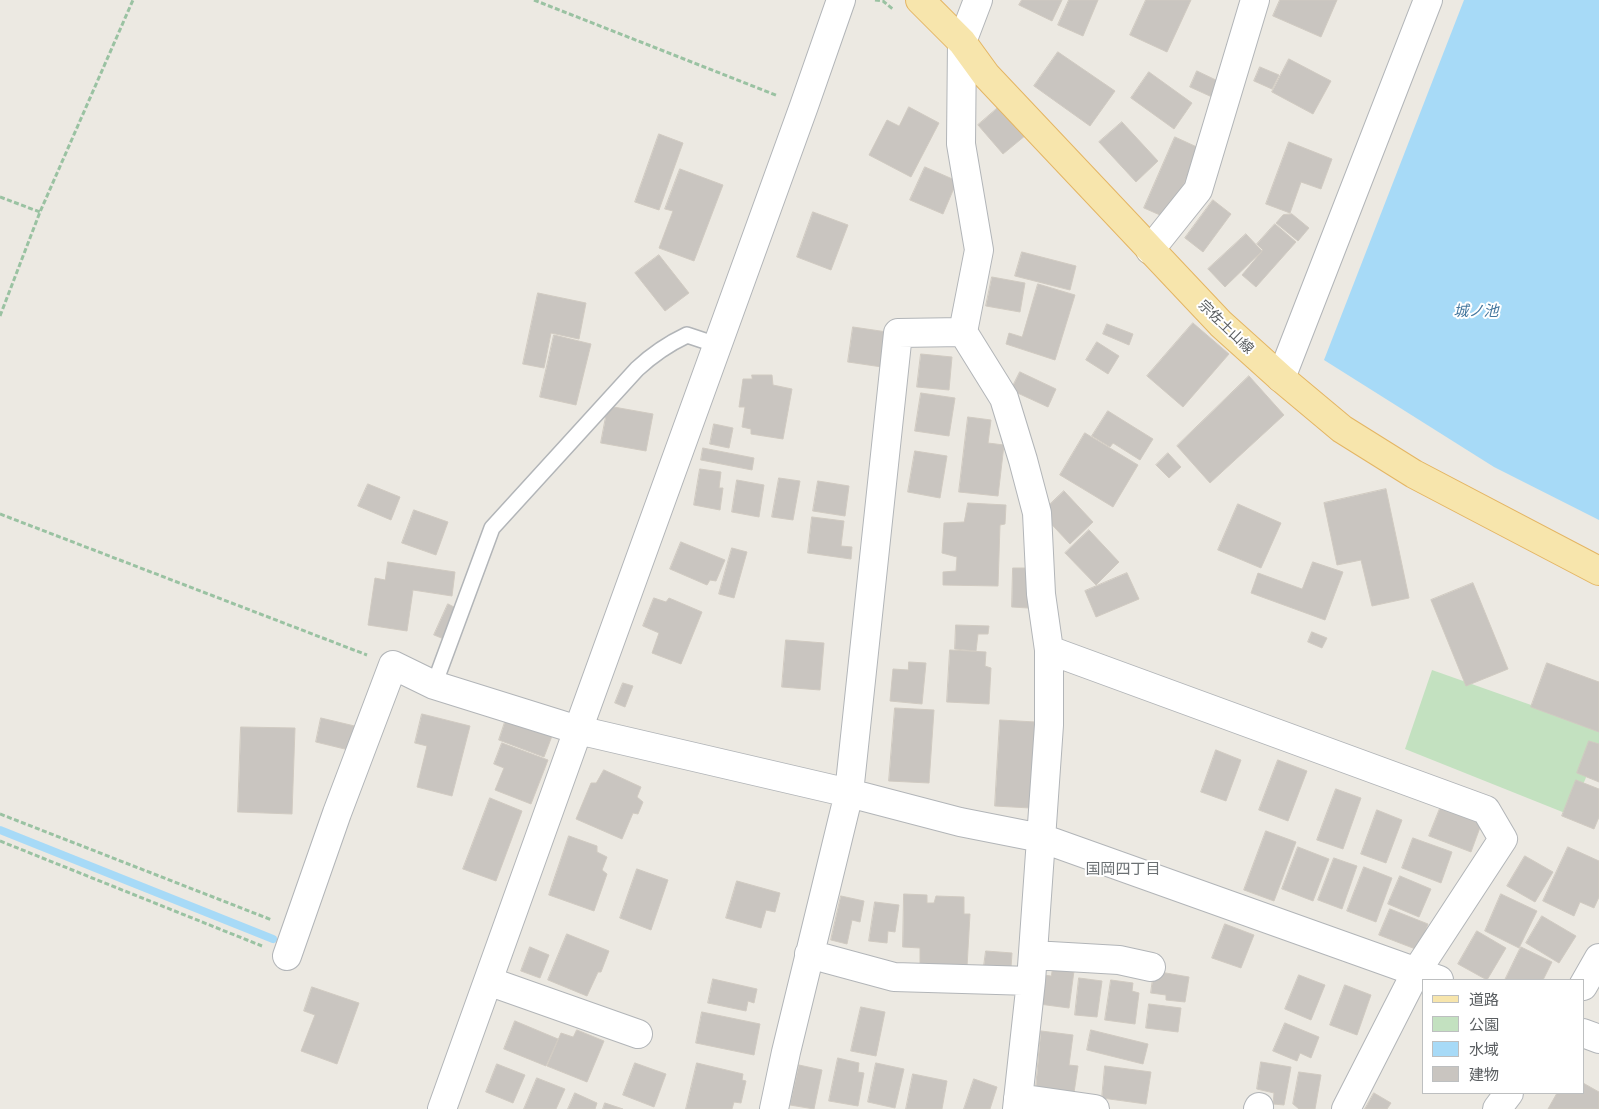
<!DOCTYPE html>
<meta charset="utf-8">
<style>
body{margin:0}
#map{position:relative;width:1599px;height:1109px;overflow:hidden;background:#ece9e2;font-family:"Golos Text","Noto Sans JP",sans-serif}
canvas{display:block}
.legend{position:absolute;left:1422px;top:979px;width:162px;height:115px;box-sizing:border-box;background:#fff;border:1px solid #bdbfc0;margin:0;padding:6px 9px;list-style:none;font-size:15px;color:#5a5e61}
.legend li{display:flex;align-items:center;gap:10px;height:25px}
.legend b{width:25px;border:1px solid #bdbfc0}
</style>
<div id="map">
<canvas width="1599" height="1109"></canvas>
<ul class="legend">
<li><b style="height:6px;background:#f7e5ac"></b>道路</li>
<li><b style="height:14px;background:#c3e1c0"></b>公園</li>
<li><b style="height:14px;background:#a7daf7"></b>水域</li>
<li><b style="height:14px;background:#c9c5c0"></b>建物</li>
</ul>
</div>
<script>
const c = document.querySelector('canvas').getContext('2d');
c.lineJoin = 'round';
function fill(path, color) {
  c.fillStyle = color;
  c.fill(path, 'evenodd');
}
function trace(path, color, width, dash) {
  c.strokeStyle = color;
  c.lineWidth = width;
  c.lineCap = dash ? 'butt' : 'round';
  c.setLineDash(dash || []);
  c.stroke(path);
}
function label(font, color, halo, rows, align = 'center') {
  c.font = font + ' "Golos Text","Noto Sans JP",sans-serif';
  c.lineWidth = 4;
  c.setLineDash([]);
  c.textBaseline = 'middle';
  c.strokeStyle = halo;
  c.fillStyle = color;
  for (const [text, x, y, turn = 0] of rows) {
    c.save();
    c.translate(x, y);
    c.rotate((+turn || 0) * Math.PI / 180);
    c.textAlign = isNaN(turn) ? turn : align;
    if (halo) c.strokeText(text, 0, 0);
    c.fillText(text, 0, 0);
    c.restore();
  }
}
fill(new Path2D(`
 M1432,670L1599,729V747L1570,815L1405,749Z`), '#c3e1c0');
fill(new Path2D(`
 M1464,0H1599V520L1494,467L1324,360Z`), '#a7daf7');
trace(new Path2D(`
 M0,830L273,939`), '#a7daf7', 8);
const building = new Path2D(`
 M1022,0H1062L1052,21L1019,5Z
 M1069,0H1098L1083,36L1058,25Z
 M1146,0H1191L1167,52L1130,35Z
 M1280,0H1337L1321,37L1273,16Z
 M1058,52L1115,91L1090,126L1034,86Z
 M1289,59L1331,81L1313,114L1272,92Z
 M1260,67L1279,75L1272,89L1254,81Z
 M1197,71L1220,82L1212,97L1190,87Z
 M1149,72L1192,103L1174,129L1131,98Z
 M1000,106L1026,135L1003,154L978,125Z
 M909,107L939,123L911,177L869,155L887,120L899,126Z
 M1122,122L1158,161L1136,182L1099,142Z
 M659,134L683,143L659,210L635,202Z
 M1175,137L1199,148L1169,219L1144,208Z
 M1289,142L1332,159L1321,189L1301,182L1290,213L1266,204Z
 M925,167L957,181L943,214L910,200Z
 M680,169L723,185L694,261L659,248L673,211L665,209Z
 M1213,200L1231,214L1203,252L1185,238Z
 M813,212L848,225L831,270L797,257Z
 M1292,214L1309,228L1298,241L1276,223L1283,215Z
 M1275,224L1296,242L1256,287L1242,275L1263,250L1257,244Z
 M1246,234L1262,251L1225,287L1208,269Z
 M1022,252L1076,266L1070,290L1015,276Z
 M659,255L689,293L665,311L635,273Z
 M992,277L1025,283L1020,312L986,306Z
 M1038,284L1075,295L1055,360L1006,344L1009,333L1022,337Z
 M538,293L586,303L579,339L551,333L544,368L523,364Z
 M1193,323L1229,354L1183,407L1147,376Z
 M1107,324L1133,334L1129,345L1103,334Z
 M853,327L887,332L882,367L848,362Z
 M554,335L591,344L576,405L540,397Z
 M1097,342L1119,356L1108,374L1086,360Z
 M921,354L952,357L949,390L917,387Z
 M1020,372L1056,389L1048,407L1011,390Z
 M752,375H772L773,385L792,389L783,439L751,434V429L742,427L745,407H739L743,379H752Z
 M1249,376L1284,415L1210,483L1177,446Z
 M921,393L955,398L949,436L915,431Z
 M608,406L653,414L646,451L601,443Z
 M1108,411L1153,439L1140,460L1113,443L1110,447L1092,436Z
 M968,417L991,420L988,443L1004,445L998,496L959,492Z
 M714,424L733,428L729,448L710,444Z
 M1085,433L1138,465L1113,507L1060,475Z
 M703,448L754,458L752,470L701,460Z
 M915,451L947,456L940,498L908,492Z
 M1168,453L1181,467L1169,478L1156,465Z
 M700,469L721,472L719,488H723L720,510L694,505Z
 M779,478L800,481L793,520L772,517Z
 M737,480L764,485L759,517L732,512Z
 M818,481L849,486L845,516L813,511Z
 M368,484L400,497L391,520L358,506Z
 M1386,489L1409,598L1372,606L1361,560L1337,565L1324,503Z
 M1064,491L1093,522L1070,544L1041,513Z
 M968,503L1006,505L1005,524L1000,525L998,586L943,585V572L956,571L957,557L942,553L944,523L964,522Z
 M1238,504L1281,523L1261,568L1218,550Z
 M414,510L448,522L436,555L402,543Z
 M812,517L844,521L841,546L852,547L851,559L808,553Z
 M1089,530L1119,562L1096,585L1065,553Z
 M681,542L725,560L716,581L710,580L707,585L670,569Z
 M732,548L747,552L734,598L719,594Z
 M388,562L455,572L452,596L413,590L407,631L368,625L375,578L385,580Z
 M1313,562L1343,572L1325,620L1251,593L1258,573L1302,589Z
 M1013,568H1029L1028,608L1012,607Z
 M1127,573L1139,599L1096,617L1085,591Z
 M1473,583L1508,669L1466,686L1431,600Z
 M654,598L666,602L669,598L702,612L681,664L652,653L659,633L643,626Z
 M448,604L458,609L444,639L434,635Z
 M956,625L989,626L988,634H978L976,651L955,649Z
 M1312,632L1327,638L1322,648L1308,642Z
 M786,640L824,643L820,690L782,687Z
 M950,650L986,652L985,666L991,668L989,704L947,702Z
 M909,662L926,663L922,704L890,701L893,669L908,670Z
 M1547,663L1599,682V732L1531,707Z
 M623,683L633,686L625,707L615,703Z
 M895,708L934,710L929,783L889,781Z
 M422,714L470,726L452,796L417,787L427,746L415,743Z
 M321,718L363,728L357,752L316,742Z
 M506,719L552,736L544,757L499,740Z
 M1000,720L1035,722L1030,808L995,806Z
 M241,727L295,728L292,814L238,812Z
 M1589,741L1599,744V782L1577,773Z
 M502,743L548,760L531,804L495,790L504,768L494,764Z
 M1216,750L1241,760L1226,801L1201,792Z
 M1278,760L1307,771L1288,821L1259,810Z
 M604,770L641,787L637,797L643,802L638,814L633,813L622,839L576,819L591,783H596Z
 M1576,780L1599,789V817L1594,829L1562,816Z
 M1336,789L1361,798L1343,849L1317,840Z
 M490,798L522,811L496,881L463,869Z
 M1441,806L1482,822L1471,852L1429,836Z
 M1377,810L1402,820L1386,863L1361,854Z
 M1266,831L1296,842L1274,901L1244,890Z
 M569,836L597,846V852L607,857L602,870L607,874L594,911L549,895Z
 M1413,838L1452,852L1441,883L1402,868Z
 M1298,847L1329,859L1313,901L1282,889Z
 M1568,847L1599,861V897L1594,908L1580,902L1574,916L1543,901Z
 M1525,856L1553,872L1535,902L1507,886Z
 M1334,858L1357,866L1342,909L1318,900Z
 M1364,867L1392,878L1376,922L1347,911Z
 M637,869L668,880L651,930L620,918Z
 M1400,876L1431,889L1419,917L1388,904Z
 M737,881L780,893L775,912L766,910L761,928L726,918Z
 M904,894L927,895V903H934L936,896L964,897V914H970L967,967L920,965V948L903,947Z
 M1501,894L1537,911L1519,948L1485,931Z
 M841,896L864,901L860,922L852,920L847,944L831,940Z
 M875,902L899,905L895,932L888,931L887,943L869,941Z
 M1390,909L1428,924L1418,950L1379,935Z
 M1542,916L1576,936L1559,963L1526,943Z
 M1225,924L1254,935L1241,968L1212,958Z
 M1477,931L1506,948L1487,980L1458,964Z
 M567,934L609,951L601,972H598L587,996L548,980Z
 M530,947L549,955L540,978L521,971Z
 M1521,947L1552,962L1543,980H1505Z
 M986,951L1012,953L1011,968L984,966Z
 M1053,968L1074,971L1069,1008L1039,1004L1044,975L1051,976Z
 M1154,971L1189,977L1185,1002L1166,1000V995L1151,993Z
 M1299,975L1325,985L1311,1020L1285,1009Z
 M1079,978L1102,981L1097,1017L1075,1015Z
 M713,979L757,989L754,1003L748,1001L746,1011L708,1003Z
 M1111,980L1133,983L1132,991L1139,993L1135,1024L1105,1020Z
 M1345,985L1371,995L1357,1035L1330,1025Z
 M312,987L359,1003L337,1064L301,1051L315,1015L304,1011Z
 M1149,1004L1181,1008L1178,1032L1146,1028Z
 M861,1007L885,1012L876,1056L851,1051Z
 M702,1012L760,1024L754,1055L696,1043Z
 M515,1021L558,1039L546,1066L504,1049Z
 M1285,1023L1319,1037L1311,1058L1300,1053L1297,1061L1273,1051Z
 M577,1030L604,1041L587,1082L547,1066L561,1033L573,1037Z
 M1091,1030L1148,1044L1143,1064L1087,1050Z
 M1041,1031L1073,1035L1069,1065L1078,1066L1074,1093L1036,1088Z
 M838,1058L859,1063L858,1072L864,1073L858,1106L829,1101Z
 M1261,1062L1291,1067L1284,1105L1273,1104L1274,1093L1257,1089Z
 M635,1063L666,1074L654,1107L623,1095Z
 M697,1063L743,1074L742,1080L746,1081L741,1103L734,1102L732,1109H686Z
 M876,1063L904,1069L895,1108L868,1102Z
 M497,1064L525,1075L513,1103L486,1092Z
 M799,1065L822,1070L814,1109L790,1105Z
 M1105,1066L1151,1072L1146,1104L1102,1098Z
 M1299,1072L1321,1075L1315,1109H1299L1293,1104Z
 M913,1074L947,1081L942,1109H906Z
 M537,1078L565,1089L556,1109H524Z
 M974,1079L997,1087L990,1109H964Z
 M1583,1083L1599,1092V1109H1548L1557,1093H1583Z
 M575,1093L597,1103L595,1109H568Z
 M1374,1093L1391,1103L1387,1109H1365Z
 M605,1103L623,1109H603Z`);
fill(building, '#c9c5c0');
trace(building, '#d0cac1', 1);
const service = new Path2D(`
 M434,685L492,528L637,369C652,355 668,344 687,335L717,345`);
const minor = new Path2D(`
 M978,0L962,42L961,144L979,250L963,332L1004,398L1023,460L1037,513L1041,594L1049,650V725L1031,981L1017,1109
 M1150,250L1198,190L1255,0
 M1281,378L1428,0
 M1049,650L1486,810L1503,839L1416,972L1346,1109
 M809,954L894,977L1031,981
 M1033,955L1119,960L1151,967
 M287,956L337,813L393,665L434,685L578,730L849,793L960,822L1041,838L1439,980
 M488,981L638,1034
 M1583,986L1599,958
 M1583,1033L1599,1039
 M1018,1098L1095,1109
 M442,1109L578,730
 M774,1109L786,1052L849,793L898,333L963,332
 M1258,1109L1259,1107
 M1497,1109L1509,1093`);
const tertiary = new Path2D(`
 M578,730L804,106L841,0`);
const primary = new Path2D(`
 M920,0L962,42L986,75L1221,324L1281,378L1342,429L1414,474L1599,571`);
trace(service, '#b2b5b8', 18);
trace(minor, '#b2b5b8', 30);
trace(tertiary, '#b2b5b8', 30);
trace(primary, '#e4b563', 30);
trace(new Path2D(`
 M534,0L778,96
 M875,0L883,1L894,10
 M0,197L40,212
 M0,316L40,212L133,0
 M0,514L367,655
 M0,814L272,920
 M0,841L262,946`), '#9ac2a2', 3, [5, 2.5]);
trace(service, '#fff', 15);
trace(minor, '#fff', 28);
trace(tertiary, '#fff', 28);
trace(primary, '#f7e5ac', 28);
label('14px', '#5a5e61', '#fff', [
 ["宗佐土山線",1226,327,44]
]);
label('italic 15px', '#44779e', '#fff', [
 ["城ノ池",1476,311]
]);
label('15px', '#6b7073', '#fff', [
 ["国岡四丁目",1123,869]
]);
</script>
